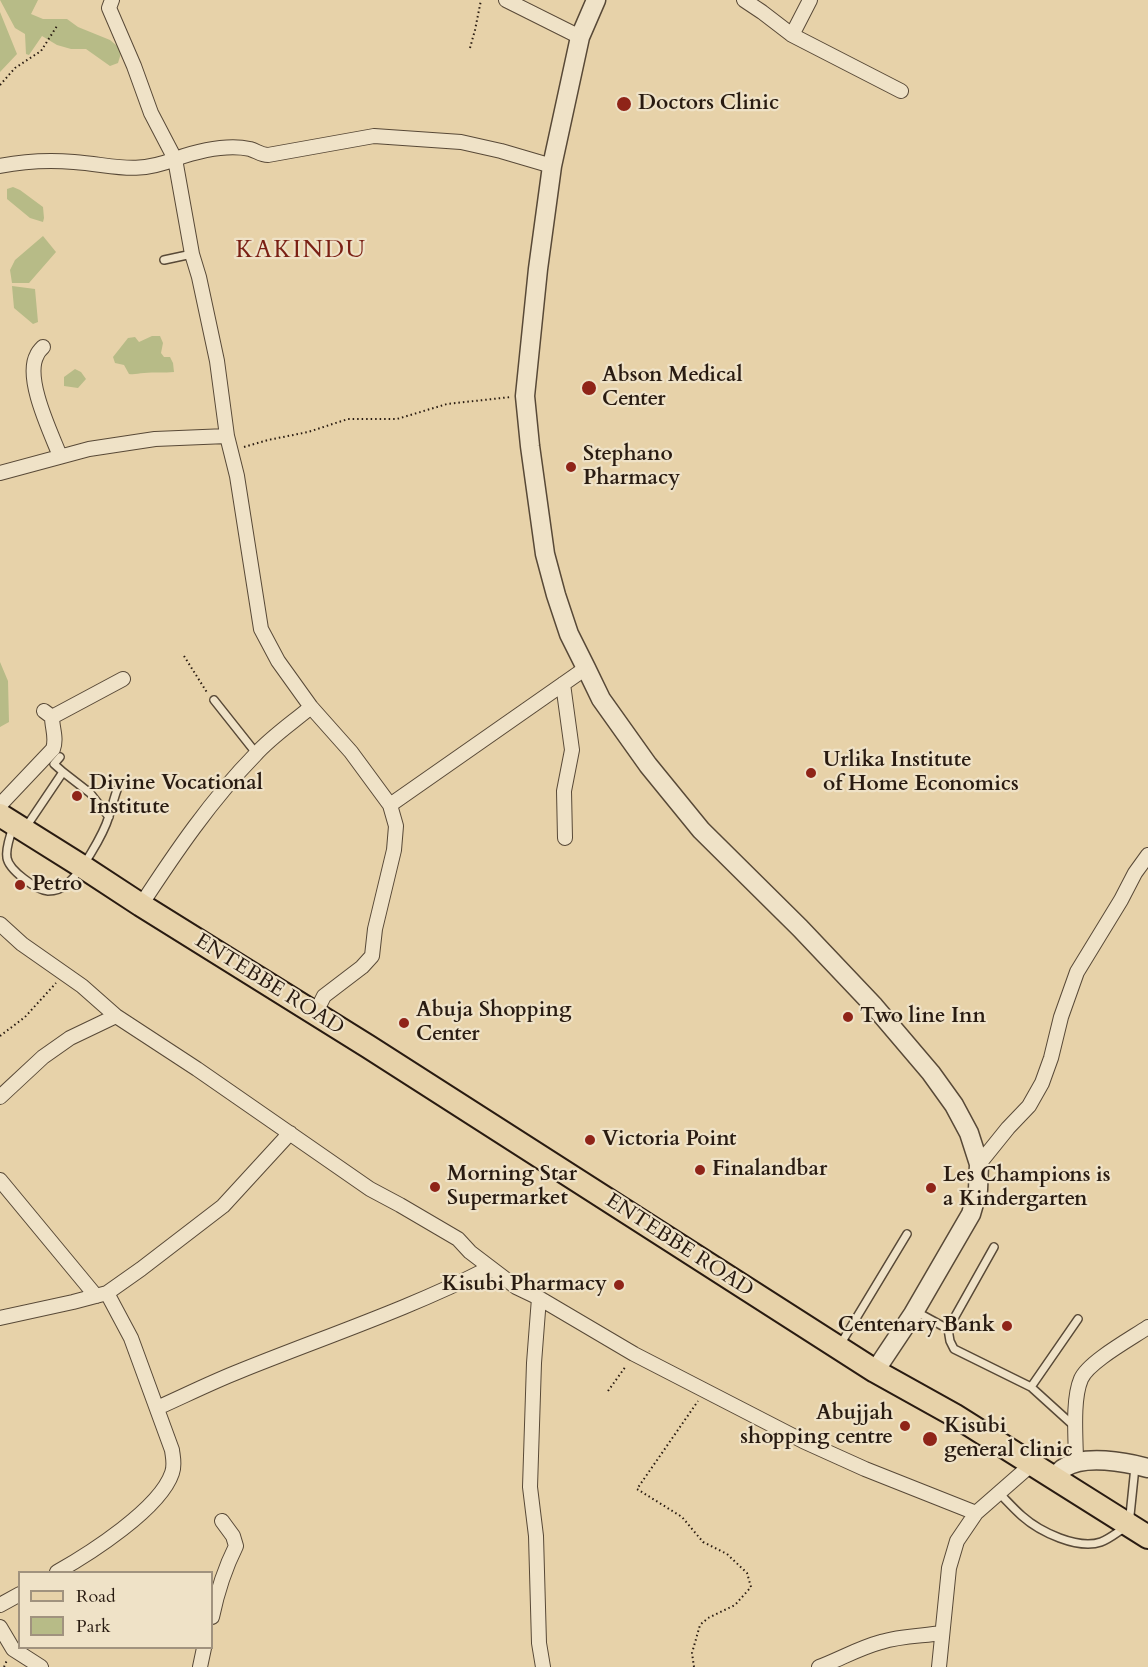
<!DOCTYPE html>
<style>
body{margin:0}
#map{position:relative;width:1148px;height:1667px;overflow:hidden;background:#e7d2a9;font-family:Cardo,serif}
canvas{display:block}
.legend{position:absolute;left:18px;top:1571px;width:195px;height:78px;box-sizing:border-box;background:#efe2c7;border:2px solid #a0927e;margin:0;padding:8px 10px;list-style:none;font-size:18px;color:#291b11}
.legend li{display:flex;align-items:center;gap:12px;height:30px}
.legend b{width:30px;border:2px solid #a0927e}
</style>
<div id="map">
<canvas width="1148" height="1667"></canvas>
<ul class="legend">
<li><b style="height:8px;background:#e7d2a9"></b>Road</li>
<li><b style="height:16px;background:#b7bb87"></b>Park</li>
</ul>
</div>
<script>
const c = document.querySelector('canvas').getContext('2d');
c.lineJoin = 'round';
function fill(path, color) {
  c.fillStyle = color;
  c.fill(path, 'evenodd');
}
function trace(path, color, width, dash) {
  c.strokeStyle = color;
  c.lineWidth = width;
  c.lineCap = dash ? 'butt' : 'round';
  c.setLineDash(dash || []);
  c.stroke(path);
}
function label(font, color, halo, rows, align = 'center') {
  c.font = font + ' Cardo,serif';
  c.lineWidth = 4.5;
  c.setLineDash([]);
  c.textBaseline = 'middle';
  c.strokeStyle = halo;
  c.fillStyle = color;
  for (const [text, x, y, turn = 0] of rows) {
    c.save();
    c.translate(x, y);
    c.rotate((+turn || 0) * Math.PI / 180);
    c.textAlign = isNaN(turn) ? turn : align;
    if (halo) c.strokeText(text, 0, 0);
    c.fillText(text, 0, 0);
    c.restore();
  }
}
fill(new Path2D(`
 M0,0H38L31,14L43,19H67L78,27L110,40L122,50L118,63L110,66L86,49H71L57,45L42,36L29,55L26,54L25,34L15,28Z
 M0,12L17,54L0,72Z
 M13,187L20,190L43,207L44,218L43,222L30,218L7,199V189Z
 M43,236L56,252L29,283H12L10,270L15,260Z
 M12,286L35,289L38,322L33,324L14,308Z
 M152,336H160L163,343L161,353L164,357H170L173,363L174,372C164,373 154,372 144,373C138,373 135,375 129,374L124,365L115,363L113,357L128,338L135,337L139,342Z
 M75,369L81,372L86,379L78,388L64,386V377Z
 M0,662L8,681L9,722L0,727Z`), '#b7bb87');
const service = new Path2D(`
 M164,260L192,254
 M214,700L256,753
 M63,772L90,793L109,817
 M13,826C11,835 5,848 7,858C9,870 36,890 48,891C54,891 61,889 65,885C80,876 104,833 109,816C112,807 114,798 117,790
 M26,827L63,772L54,764L60,757
 M915,1311L948,1329L994,1247
 M948,1329L950,1341L954,1349L1031,1387L1078,1319
 M840,1345L907,1234
 M1031,1387L1074,1426
 M999,1493C1007,1501 1014,1509 1022,1516C1040,1532 1078,1550 1101,1542C1110,1539 1120,1530 1129,1525L1135,1467`);
const minor = new Path2D(`
 M506,0L580,37
 M744,0L762,12L792,35L901,91
 M792,35L810,0
 M0,166C25,161 49,160 74,162C114,165 135,175 175,159L151,113L134,66L109,8L112,0
 M43,347C41,349 38,352 37,355C24,378 51,433 60,456
 M0,473L89,449L155,439L227,436
 M563,684L572,750L564,791L565,838
 M52,717L123,679
 M0,805L53,749C57,738 52,728 52,717L44,711
 M390,805L586,668
 M141,905C175,853 211,800 255,755C271,737 292,723 311,707
 M0,924L22,944L82,986L116,1016L197,1069L370,1189L400,1205L458,1239L470,1252L516,1287L539,1298L634,1354L803,1441L865,1469L976,1513
 M315,1014L324,996L362,967L372,956L375,929L394,850L396,826L390,805L351,752L311,707L278,661L261,629L237,476L227,436L217,361L199,277L192,254L175,159C198,151 226,144 250,149C257,151 261,155 268,155L374,136L461,142L501,151L552,166
 M0,1097L43,1057L70,1038L116,1016
 M979,1164L1008,1128L1029,1106L1042,1083L1051,1058L1061,1017L1077,972L1121,900L1135,873L1148,855
 M0,1180L96,1296
 M539,1298L534,1363L530,1487L536,1536L539,1643L543,1667
 M0,1318L73,1302L107,1293L141,1269L223,1206L290,1133
 M157,1408C184,1396 212,1382 240,1371C324,1337 409,1309 489,1268
 M1076,1463C1076,1440 1072,1400 1081,1379C1088,1362 1132,1338 1148,1327
 M57,1572C89,1554 160,1509 172,1473C175,1465 173,1458 172,1450L131,1338L107,1293
 M0,1605L20,1594
 M212,1617C217,1593 225,1568 236,1546L233,1536L222,1521
 M0,1627L13,1649L41,1667
 M200,1667L204,1648
 M819,1667C840,1659 859,1648 881,1642C900,1636 922,1636 942,1633
 M939,1667L949,1568L957,1541L976,1513L1032,1464`);
const tertiary = new Path2D(`
 M596,0L580,37L552,166L538,269L525,396L530,446L545,554L556,595L569,634L586,668L601,699L648,765L701,830L800,928L874,1006L931,1073L954,1105L969,1133L979,1164L978,1190L971,1214L913,1314L875,1371
 M1055,1478C1057,1475 1060,1470 1064,1468C1084,1454 1126,1462 1148,1468`);
const primary = new Path2D(`
 M0,815L83,867L141,905L369,1047L875,1371L954,1415L1148,1537`);
trace(service, '#584937', 10);
trace(minor, '#584937', 16);
trace(tertiary, '#584937', 21);
trace(primary, '#291b11', 26);
trace(new Path2D(`
 M470,48L475,30L481,0
 M0,85L15,68L41,51L57,26
 M244,447L268,440L308,432L348,419H397L447,404L511,397
 M184,656L208,694
 M0,1036L25,1017L56,983
 M608,1391L626,1366
 M4,1667L7,1660
 M694,1667L692,1653L700,1625L708,1618L735,1605L751,1587L747,1573L727,1554L703,1542L682,1517L637,1489L698,1401`), '#291b11', 2, [1.5, 3]);
trace(service, '#efe2c7', 7);
trace(minor, '#efe2c7', 14);
trace(tertiary, '#efe2c7', 18);
trace(primary, '#e7d2a9', 22);
for (const [x, y, r, color] of [
 [624,104,8,"#8f2418"],
 [589,388,8,"#8f2418"],
 [571,467,6,"#8f2418"],
 [811,773,6,"#8f2418"],
 [77,796,6,"#8f2418"],
 [20,885,6,"#8f2418"],
 [848,1017,6,"#8f2418"],
 [404,1023,6,"#8f2418"],
 [590,1140,6,"#8f2418"],
 [700,1170,6,"#8f2418"],
 [435,1187,6,"#8f2418"],
 [931,1188,6,"#8f2418"],
 [619,1285,6,"#8f2418"],
 [1007,1326,6,"#8f2418"],
 [905,1426,6,"#8f2418"],
 [930,1439,8,"#8f2418"]
]) {
  const dot = new Path2D();
  dot.arc(x, y, r, 0, 2 * Math.PI);
  c.fillStyle = color;
  c.fill(dot);
  trace(dot, '#efe2c7', 2);
}
label('bold 21px', '#291b11', '#efe2c7', [
 ["Doctors Clinic",638,104],
 ["Abson Medical",602,376],
 ["Center",602,400],
 ["Stephano",583,455],
 ["Pharmacy",583,479],
 ["Urlika Institute",823,761],
 ["of Home Economics",823,785],
 ["Divine Vocational",89,784],
 ["Institute",89,808],
 ["Petro",32,885],
 ["Abuja Shopping",416,1011],
 ["Center",416,1035],
 ["Two line Inn",860,1017],
 ["Victoria Point",602,1140],
 ["Finalandbar",712,1170],
 ["Morning Star",447,1175],
 ["Supermarket",447,1199],
 ["Les Champions is",943,1176],
 ["a Kindergarten",943,1200],
 ["Kisubi Pharmacy",607,1285,"right"],
 ["Centenary Bank",995,1326,"right"],
 ["Abujjah",893,1414,"right"],
 ["shopping centre",893,1438,"right"],
 ["Kisubi",944,1427],
 ["general clinic",944,1451]
], 'left');
label('21px', '#291b11', '#efe2c7', [
 ["ENTEBBE ROAD",269,985,32],
 ["ENTEBBE ROAD",679,1246,33]
]);
c.letterSpacing = '1.5px';
label('24px', '#7a1f14', '#efe2c7', [
 ["KAKINDU",301,251]
]);
c.letterSpacing = '0px';
</script>
